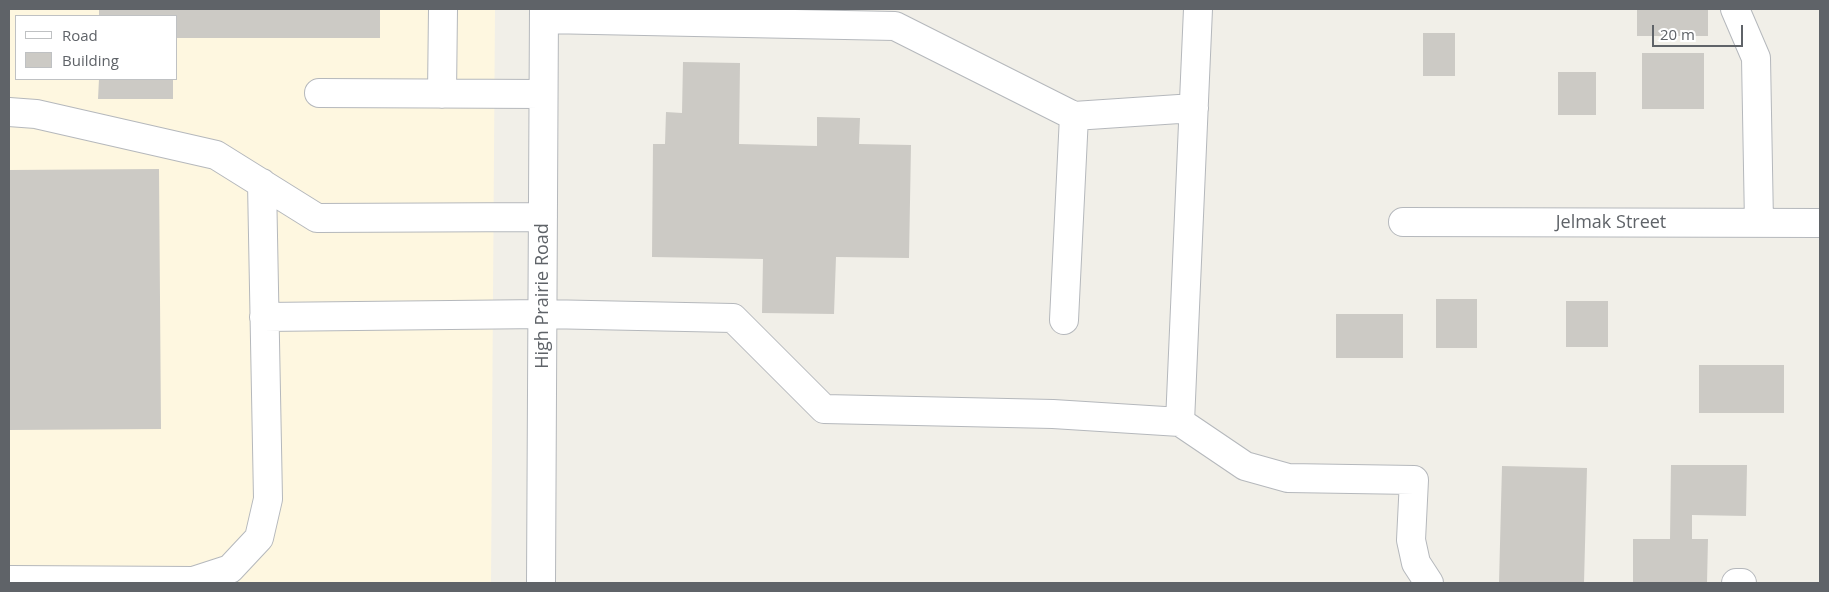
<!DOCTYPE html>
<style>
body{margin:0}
#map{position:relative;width:1829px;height:592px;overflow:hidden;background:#f1efe8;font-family:"Open Sans",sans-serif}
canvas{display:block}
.frame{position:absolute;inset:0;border:10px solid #5f6368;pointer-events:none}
.legend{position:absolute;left:15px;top:15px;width:162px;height:65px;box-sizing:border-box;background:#fff;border:1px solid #bfc1c3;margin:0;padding:6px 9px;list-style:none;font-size:15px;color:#5f6368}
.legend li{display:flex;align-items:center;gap:10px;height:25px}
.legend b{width:25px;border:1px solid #bfc1c3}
.scale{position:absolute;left:1652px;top:25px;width:91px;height:22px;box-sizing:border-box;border:2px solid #5f6368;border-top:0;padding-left:6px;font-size:15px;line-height:18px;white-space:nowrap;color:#5f6368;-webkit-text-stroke:4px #fff;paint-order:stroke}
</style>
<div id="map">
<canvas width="1829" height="592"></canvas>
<div class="frame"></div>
<ul class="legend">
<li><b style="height:6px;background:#fff"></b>Road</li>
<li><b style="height:14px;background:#cccac5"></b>Building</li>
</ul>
<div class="scale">20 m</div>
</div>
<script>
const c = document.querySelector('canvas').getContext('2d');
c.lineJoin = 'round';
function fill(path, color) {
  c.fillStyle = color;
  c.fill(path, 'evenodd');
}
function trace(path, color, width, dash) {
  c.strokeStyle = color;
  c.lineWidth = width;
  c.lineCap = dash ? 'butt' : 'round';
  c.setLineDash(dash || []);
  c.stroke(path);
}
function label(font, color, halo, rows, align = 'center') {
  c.font = font + ' "Open Sans",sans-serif';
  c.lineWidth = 5;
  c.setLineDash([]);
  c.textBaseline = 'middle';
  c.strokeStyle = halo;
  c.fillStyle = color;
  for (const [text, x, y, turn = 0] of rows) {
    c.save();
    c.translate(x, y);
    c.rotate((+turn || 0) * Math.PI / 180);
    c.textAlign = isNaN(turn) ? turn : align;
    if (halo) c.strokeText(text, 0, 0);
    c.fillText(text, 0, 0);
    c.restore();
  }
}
fill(new Path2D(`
 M9,9H495L491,583H9ZM16,16H176V79H16Z`), '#fef7e0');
fill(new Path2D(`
 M99,9H380V38H176V16H99Z
 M1637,9H1708V36H1637Z
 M1423,33H1455V76H1423Z
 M1642,53H1704V109H1642Z
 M683,62L740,63L739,144L817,146V117L860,118L859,144L911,145L909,258L836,257L834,314L762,313L763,259L652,257L653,144H665L666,112L682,113Z
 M1558,72H1596V115H1558Z
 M99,79H173V99H98Z
 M159,169L161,429L9,430V170Z
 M1436,299H1477V348H1436Z
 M1566,301H1608V347H1566Z
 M1336,314H1403V358H1336Z
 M1699,365H1784V413H1699Z
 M1671,465H1747L1746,516L1692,515V539H1708L1707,583H1633V539H1670Z
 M1502,466L1587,468L1584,583H1499Z`), '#cccac5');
const minor = new Path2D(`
 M1735,9L1756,58L1759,223
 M544,19L895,26L1074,116L1064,320
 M319,93L543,94
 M442,94L443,9
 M9,112L36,114L216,155L317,218L543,217
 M1074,116L1194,108
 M1403,222L1820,223
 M264,317L543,314L733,318L824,409L1053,414L1180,422L1245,466L1288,478L1414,480L1411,540L1416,563L1429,583
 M1180,422L1198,9
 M9,580L193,581L230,569L259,538L268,499L262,183
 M541,583L544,9
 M1736,583H1742`);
trace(minor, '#b5b8bc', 30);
trace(minor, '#fff', 28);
label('18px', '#5f6368', '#fff', [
 ["Jelmak Street",1611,223],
 ["High Prairie Road",543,296,-90]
]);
</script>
